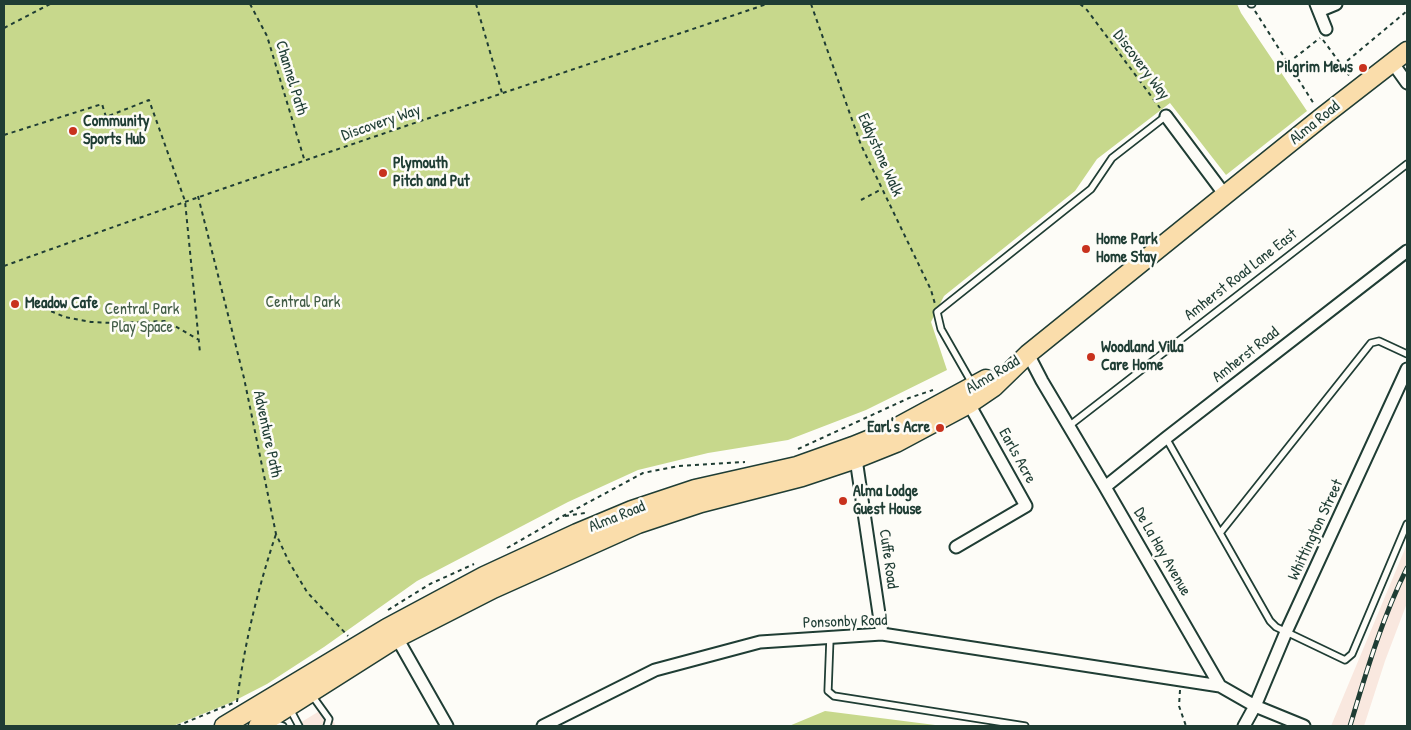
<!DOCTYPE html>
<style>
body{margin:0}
#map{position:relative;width:1411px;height:730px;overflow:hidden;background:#fdfcf7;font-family:"Patrick Hand",sans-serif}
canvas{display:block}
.frame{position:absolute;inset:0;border:5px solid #1f3d34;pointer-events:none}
</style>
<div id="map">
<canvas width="1411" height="730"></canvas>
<div class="frame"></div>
</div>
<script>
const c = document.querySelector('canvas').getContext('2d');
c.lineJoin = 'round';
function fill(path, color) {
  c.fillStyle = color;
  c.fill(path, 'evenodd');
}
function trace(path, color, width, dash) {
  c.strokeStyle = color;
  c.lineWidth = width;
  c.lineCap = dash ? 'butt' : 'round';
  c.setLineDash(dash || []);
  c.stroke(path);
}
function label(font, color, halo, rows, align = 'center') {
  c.font = font + ' "Patrick Hand",sans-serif';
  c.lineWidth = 5;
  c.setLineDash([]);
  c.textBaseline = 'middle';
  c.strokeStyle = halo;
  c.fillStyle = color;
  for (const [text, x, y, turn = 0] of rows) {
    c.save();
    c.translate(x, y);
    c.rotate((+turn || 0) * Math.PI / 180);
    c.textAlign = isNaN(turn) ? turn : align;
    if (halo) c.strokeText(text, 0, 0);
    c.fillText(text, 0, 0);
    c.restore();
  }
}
fill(new Path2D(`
 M1407,544V603L1385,661L1364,726H1331Z
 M326,707L336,726H295Z`), '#f9e8df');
fill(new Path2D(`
 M4,4H1237L1241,13L1307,111L1226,175L1170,103L1097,159L1075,191L944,296L931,322L947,370L866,410L788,440L708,453L638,470L568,502L417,581L324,647L267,684L232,702L173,726H4Z
 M825,711L943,726H789Z`), '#c7d88c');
const service = new Path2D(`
 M1251,4H1252
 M973,385L941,329L937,312L1091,189L1112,158L1166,116
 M1069,426L1407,164
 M1166,438L1270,621L1276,627L1345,660L1352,654L1407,524
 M1220,533L1371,343L1379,341L1407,354
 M830,638L828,691L834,696L1025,726
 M311,694L329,719L327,726
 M290,709L299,726
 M271,722L283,726`);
const minor = new Path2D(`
 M1316,4L1326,29
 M1319,11L1336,4
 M1392,62L1407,83
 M1166,116L1225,195
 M1028,354L1042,381L1105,487L1220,686L1255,706L1304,726
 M856,459L882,634
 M1105,487L1166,438L1407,251
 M956,547L1026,506L969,404
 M397,638L447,726
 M543,726L655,670L760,642L882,634L1220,686
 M1244,726L1255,706L1286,632L1407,369`);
const primary = new Path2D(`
 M224,726L387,628L484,576L577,533L632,510L695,489L797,466L853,446L890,431L986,379
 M258,726L397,638L493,589L638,524L701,503L802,477L856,459L896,443L969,404L994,387L1028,354L1225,195L1322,117L1407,51`);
trace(service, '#1f3d34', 9);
trace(minor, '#1f3d34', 15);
trace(primary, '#1f3d34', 21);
trace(new Path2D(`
 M250,4L267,36L305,162
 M476,4L502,93
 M811,4L861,145L931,290L935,304
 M1080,4L1087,10L1160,108
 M1255,11L1314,104
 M4,28L50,4
 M1323,40L1351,78
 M1288,63L1320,38
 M1341,66L1407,11
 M4,135L102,104L106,117L149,100L185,201L200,353
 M198,196L244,378L276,534L289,562L307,592L348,636
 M861,200L882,189
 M4,266C257,175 512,90 767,4
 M29,302L65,317L91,322L113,323L166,321L199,340
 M798,449L909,398L933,390
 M565,516L585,513
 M507,548L563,516L643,473L679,466L745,462
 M388,610L430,584L474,564
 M1180,690L1179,706L1186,726
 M237,702C244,645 258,588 276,534
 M177,726L233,703`), '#1f3d34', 2, [4, 4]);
trace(service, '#fdfcf7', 5.5);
trace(minor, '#fdfcf7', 11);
trace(primary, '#faddab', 18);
const rail = new Path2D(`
 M1350,726C1366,673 1382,618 1407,568`);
trace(rail, '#1f3d34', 5);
trace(rail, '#fdfcf7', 3, [9]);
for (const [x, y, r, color] of [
 [1363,68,5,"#c8321e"],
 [73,131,5,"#c8321e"],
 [383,173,5,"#c8321e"],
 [1086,249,5,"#c8321e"],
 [15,304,5,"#c8321e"],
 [1091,357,5,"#c8321e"],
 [940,428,5,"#c8321e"],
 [843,501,5,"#c8321e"]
]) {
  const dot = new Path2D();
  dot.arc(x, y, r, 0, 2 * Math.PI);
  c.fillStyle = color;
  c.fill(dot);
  trace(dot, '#fdfcf7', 2);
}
label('16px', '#1f3d34', '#fdfcf7', [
 ["Discovery Way",1141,65,53],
 ["Channel Path",291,78,73],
 ["Discovery Way",381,123,-19],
 ["Alma Road",1315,123,-39],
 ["Eddystone Walk",880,155,66],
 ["Amherst Road Lane East",1241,275,-38],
 ["Amherst Road",1246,355,-38],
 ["Alma Road",993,375,-31],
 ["Adventure Path",267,434,78],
 ["Earls Acre",1017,456,61],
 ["Alma Road",617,517,-22],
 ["Whittington Street",1316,530,-65],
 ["De La Hay Avenue",1162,552,60],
 ["Cuffe Road",888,559,82],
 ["Ponsonby Road",845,622,-2]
]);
label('bold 16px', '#1f3d34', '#fdfcf7', [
 ["Pilgrim Mews",1353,68,"right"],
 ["Community",83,122],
 ["Sports Hub",83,140],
 ["Plymouth",393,164],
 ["Pitch and Put",393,182],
 ["Home Park",1096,240],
 ["Home Stay",1096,258],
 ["Meadow Cafe",25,304],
 ["Woodland Villa",1101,348],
 ["Care Home",1101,366],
 ["Earl's Acre",930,428,"right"],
 ["Alma Lodge",853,492],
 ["Guest House",853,510]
], 'left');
label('16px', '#415c46', '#fdfcf7', [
 ["Central Park",303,303],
 ["Central Park",142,310],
 ["Play Space",142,328]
]);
</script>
